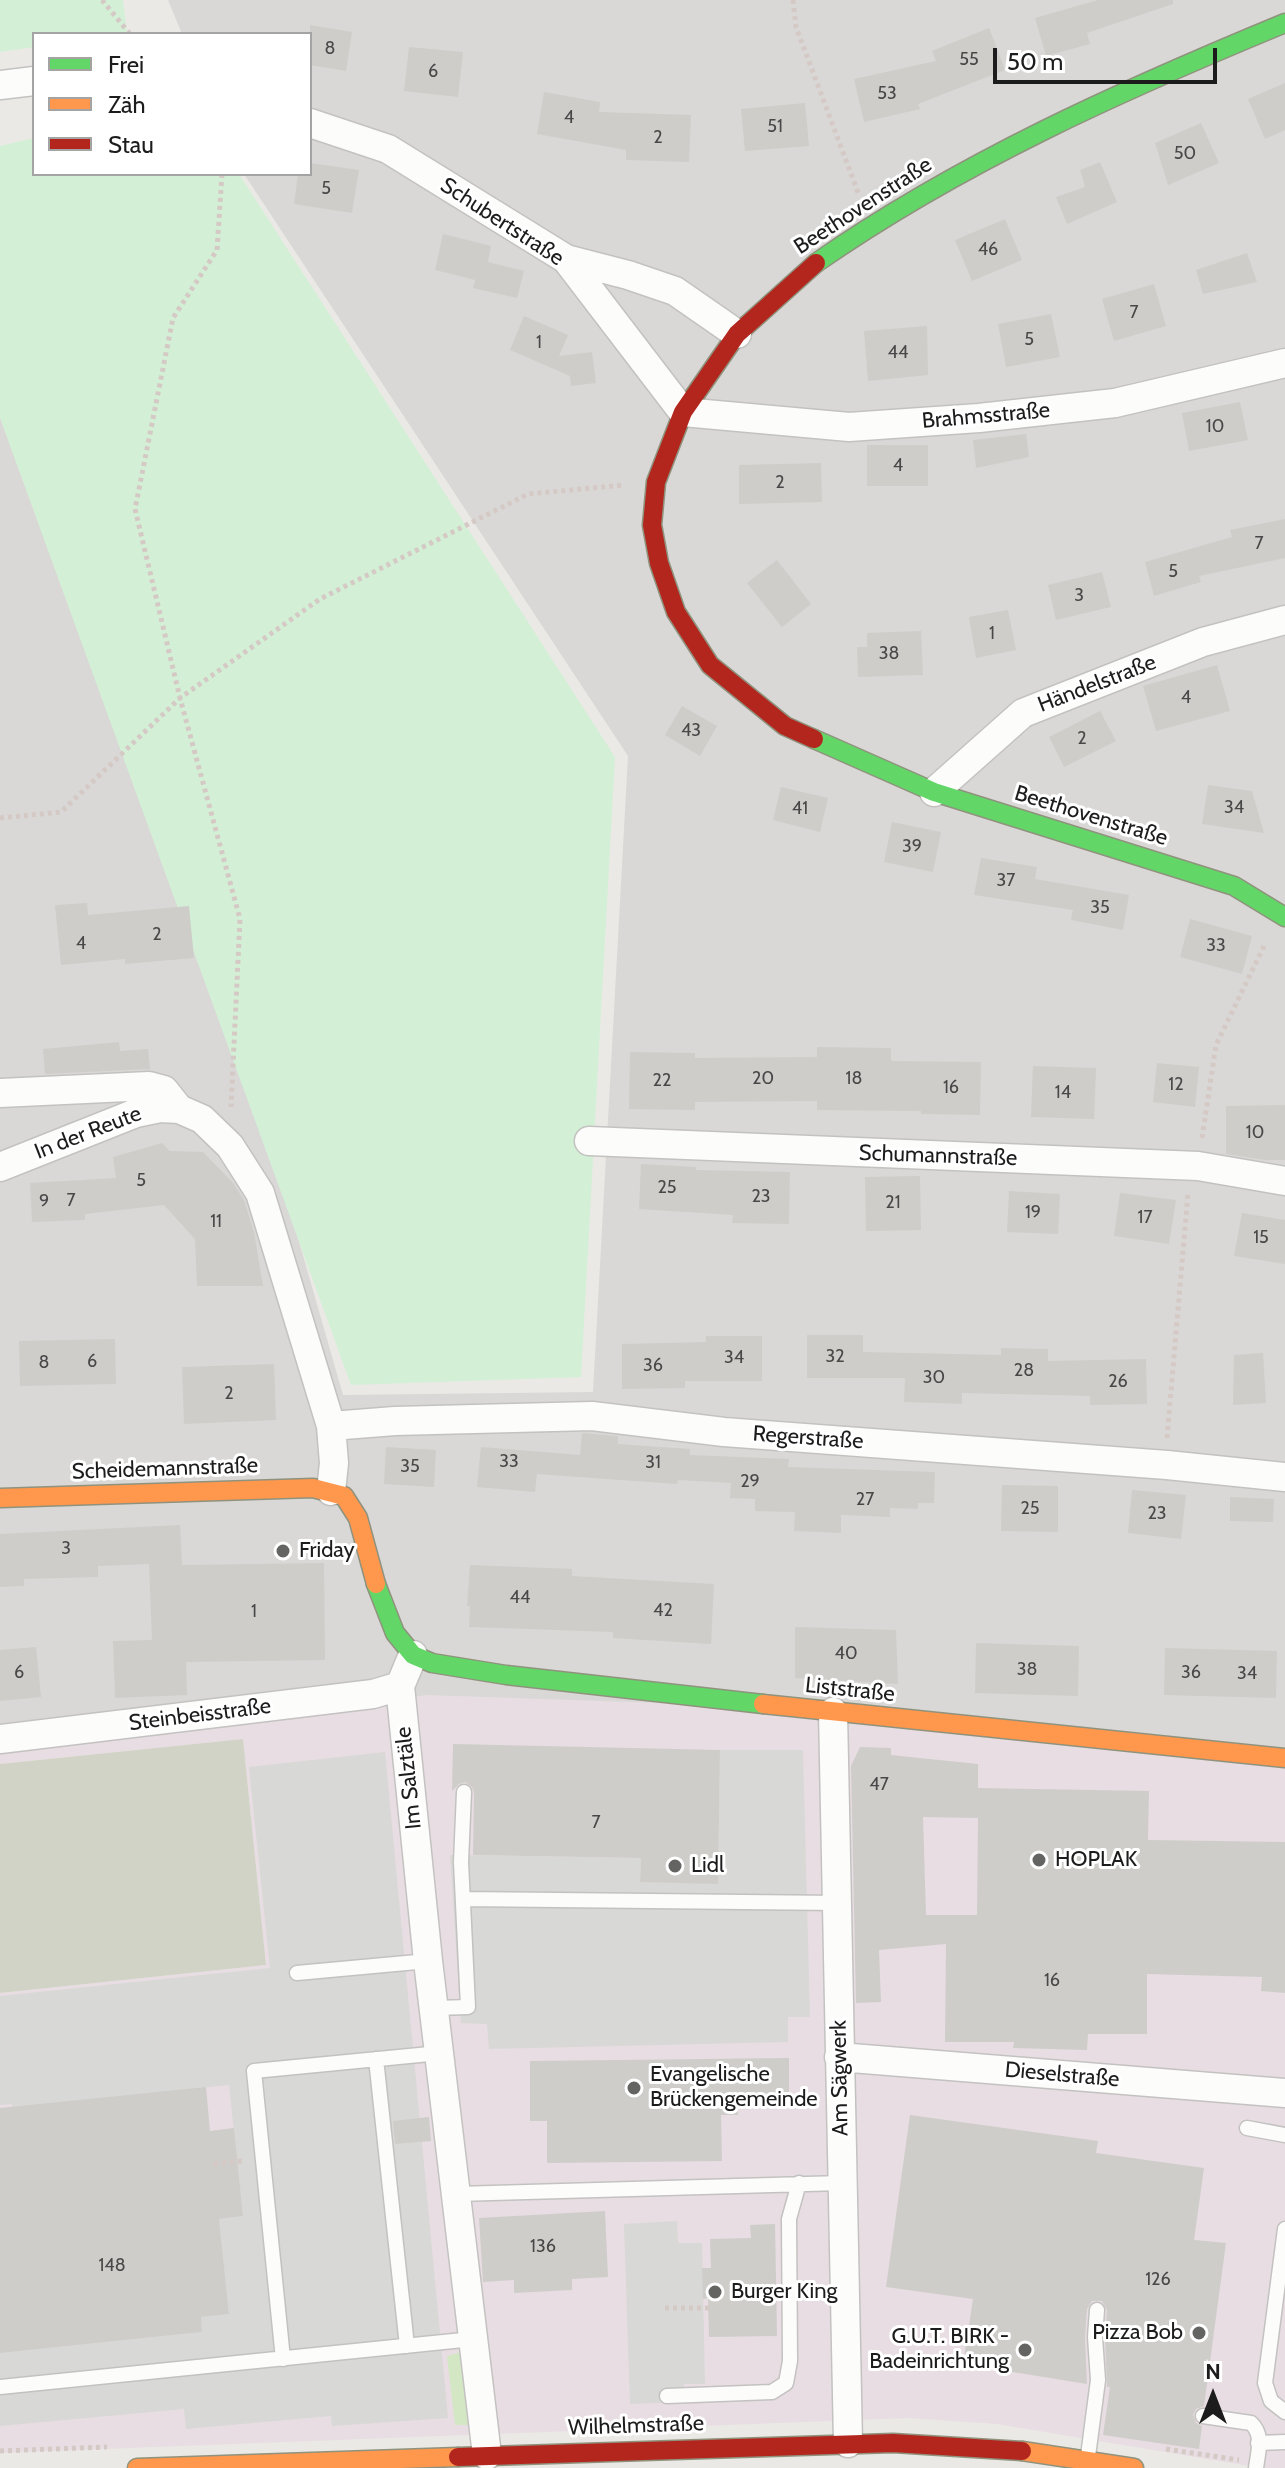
<!DOCTYPE html>
<meta charset="utf-8">
<style>
body{margin:0}
#map{position:relative;width:1285px;height:2468px;overflow:hidden;background:#eae9e5;font-family:Cabin,sans-serif}
canvas{display:block}
.legend{position:absolute;left:32px;top:32px;width:280px;height:144px;box-sizing:border-box;background:#fff;border:2px solid #a4a4a4;margin:0;padding:10px 14px;list-style:none;font-size:24px;color:#1c1c1c}
.legend li{display:flex;align-items:center;gap:16px;height:40px}
.legend b{width:40px;border:2px solid #a4a4a4}
.north{position:absolute;left:1173px;top:2356px;width:80px;height:80px;-webkit-text-stroke:6px #fff;paint-order:stroke;rotate:0deg;font-size:22px;font-weight:700;line-height:32px;text-align:center;color:#1c1c1c}
.north::after{content:'';display:block;margin:auto;width:28px;height:36px;background:#1c1c1c;clip-path:polygon(50% 0,100% 100%,50% 72%,0 100%)}
.scale{position:absolute;left:993px;top:48px;width:224px;height:36px;box-sizing:border-box;border:4px solid #1c1c1c;border-top:0;padding-left:10px;font-size:24px;line-height:28px;white-space:nowrap;color:#1c1c1c;-webkit-text-stroke:6px #fff;paint-order:stroke}
</style>
<div id="map">
<canvas width="1285" height="2468"></canvas>
<ul class="legend">
<li><b style="height:10px;background:#63d668"></b>Frei</li>
<li><b style="height:10px;background:#ff974d"></b>Zäh</li>
<li><b style="height:10px;background:#b3261e"></b>Stau</li>
</ul>
<div class="north">N</div>
<div class="scale">50 m</div>
</div>
<script>
const c = document.querySelector('canvas').getContext('2d');
c.lineJoin = 'round';
function fill(path, color) {
  c.fillStyle = color;
  c.fill(path, 'evenodd');
}
function trace(path, color, width, dash) {
  c.strokeStyle = color;
  c.lineWidth = width;
  c.lineCap = dash ? 'butt' : 'round';
  c.setLineDash(dash || []);
  c.stroke(path);
}
function label(font, color, halo, rows, align = 'center') {
  c.font = font + ' Cabin,sans-serif';
  c.lineWidth = 6;
  c.setLineDash([]);
  c.textBaseline = 'middle';
  c.strokeStyle = halo;
  c.fillStyle = color;
  for (const [text, x, y, turn = 0] of rows) {
    c.save();
    c.translate(x, y);
    c.rotate((+turn || 0) * Math.PI / 180);
    c.textAlign = isNaN(turn) ? turn : align;
    if (halo) c.strokeText(text, 0, 0);
    c.fillText(text, 0, 0);
    c.restore();
  }
}
fill(new Path2D(`
 M168,0H1285V1751L372,1703L0,1747V371L210,931L343,1395L593,1392L628,756L244,174H310V34H182Z`), '#d9d8d6');
fill(new Path2D(`
 M427,1695L833,1709L1285,1751V2468H1261L997,2424L909,2418L0,2453V1993L266,1965L243,1739L0,1764V1747Z`), '#e8dde2');
fill(new Path2D(`
 M720,1750H803L810,2017H788V2042L489,2049L487,2024L461,2023L450,1855L641,1858L640,1882L718,1883Z
 M385,1752L448,2418L332,2426L331,2416L186,2429L184,2409L0,2426V2353L202,2332L201,2317L229,2314L219,2219L243,2216L229,2085L12,2107V2104L0,2105V1996L270,1968L249,1767Z
 M677,2221L678,2243H702L705,2384H684L683,2402L630,2404L624,2224Z`), '#d8d8d6');
fill(new Path2D(`
 M243,1739L266,1965L0,1993V1764Z`), '#d2d3c7');
fill(new Path2D(`
 M469,2350L476,2425H455L447,2356Z`), '#d3e7c4');
fill(new Path2D(`
 M0,0H123L127,34H34V47L0,52Z
 M34,138V174H239L615,757L581,1377L351,1385L0,418V146Z`), '#d3f0d6');
fill(new Path2D(`
 M1098,0H1173V4L1087,33L1090,44L1046,56L1035,18Z
 M310,25L352,32L346,71L310,65Z
 M989,28L1005,70L918,104L920,109L864,122L854,79L936,61L932,51Z
 M409,47L463,52L458,97L404,91Z
 M1285,83V130L1265,139L1248,99Z
 M544,92L600,102L599,112L691,115L689,162L626,160V150L537,134Z
 M805,103L809,146L745,151L741,109Z
 M1201,123L1219,163L1168,185L1155,143Z
 M1100,162L1117,202L1067,224L1056,197L1085,187L1080,170Z
 M310,163L359,170L352,213L294,204L298,174H310Z
 M1005,219L1022,260L972,281L955,240Z
 M443,234L491,246L488,262L524,271L517,298L473,288L475,280L435,270Z
 M1247,253L1257,282L1203,294L1196,270Z
 M1154,284L1166,326L1114,341L1102,299Z
 M1051,314L1060,357L1006,367L998,324Z
 M524,316L568,335L559,356L592,352L596,383L571,386L570,376L510,350Z
 M927,326L928,375L868,381L864,331Z
 M1240,402L1248,440L1189,451L1182,413Z
 M1026,434L1029,457L976,468L973,440Z
 M867,445H928V486H867Z
 M821,463L822,502L739,504V465Z
 M1285,519V558L1199,576L1201,582L1154,596L1145,562L1232,537L1230,530Z
 M777,560L811,604L782,627L747,583Z
 M1102,572L1111,607L1056,620L1048,585Z
 M1008,610L1016,650L976,658L969,617Z
 M921,631L923,675L858,677L857,647H867V633Z
 M1217,665L1230,711L1156,731L1143,686Z
 M682,706L717,726L700,756L665,735Z
 M1100,711L1116,741L1064,767L1049,737Z
 M1208,785L1252,791L1264,833L1202,824Z
 M781,787L828,798L820,832L773,820Z
 M892,822L941,832L933,872L884,862Z
 M981,858L1037,867L1035,879L1129,895L1123,930L1071,920L1073,910L974,895Z
 M87,903L88,915L189,906L194,958L125,964V959L61,965L55,905Z
 M1190,919L1252,936L1242,974L1180,957Z
 M119,1042L120,1051L148,1049L150,1069L45,1074L43,1049Z
 M817,1047L891,1048V1061L981,1062L980,1115L921,1114V1111L817,1110V1101L695,1102V1110L629,1109L630,1052L695,1053V1058L817,1057Z
 M1157,1063L1199,1067L1195,1107L1153,1102Z
 M1033,1066L1096,1068L1094,1119L1031,1117Z
 M1285,1105V1160H1265L1226,1154V1106Z
 M162,1143L170,1151L203,1152L233,1183L244,1200L254,1232L263,1286H197L195,1239L164,1205L85,1214V1220L32,1222L30,1183L116,1178L113,1157Z
 M641,1164L696,1167V1170L790,1172L789,1224L732,1223L733,1215L639,1209Z
 M920,1176L921,1230L866,1231L865,1177Z
 M1009,1191L1060,1194L1058,1234L1007,1232Z
 M1120,1193L1176,1200L1169,1244L1114,1236Z
 M1242,1213L1285,1220V1264L1234,1256Z
 M807,1335H863V1352L1001,1355V1348L1048,1349V1361L1146,1359L1147,1404L1090,1405V1396L962,1393V1404L904,1402L905,1378H807Z
 M706,1336H762V1381H685V1388L622,1389V1344L706,1342Z
 M115,1339L116,1384L20,1386L19,1341Z
 M1263,1353L1266,1403L1233,1405L1234,1355Z
 M274,1364L276,1420L184,1424L182,1367Z
 M582,1433L618,1436V1444L690,1449V1455L789,1459L788,1467L935,1472L934,1503H918V1509L890,1508V1517L841,1515V1533L794,1531L795,1512L755,1511V1499L730,1498L731,1483L678,1480L677,1484L537,1474L535,1492L477,1487L481,1447L580,1455Z
 M386,1447L436,1450L434,1487L384,1484Z
 M1002,1485L1058,1486V1532L1001,1531Z
 M1132,1490L1186,1495L1181,1539L1128,1533Z
 M1230,1497L1274,1499L1273,1522L1230,1521Z
 M180,1525L182,1565L324,1563L325,1660L186,1662L187,1695L115,1698L113,1641L152,1640L149,1564L98,1566V1577L24,1579V1586L0,1587V1534Z
 M470,1565L572,1569V1576L714,1584L711,1644L613,1638V1632L469,1627L470,1606H467Z
 M795,1627L896,1630L898,1684L795,1678Z
 M976,1643L1079,1646L1078,1696L975,1693Z
 M36,1647L41,1697L0,1701V1650Z
 M1165,1648L1277,1651L1276,1698L1164,1695Z
 M453,1744L720,1750L718,1884L640,1882L641,1858L473,1855L474,1792L472,1787L465,1782L459,1784L452,1791Z
 M860,1747L891,1748V1755L978,1764V1788L1149,1791L1148,1840L1285,1842V1993L1261,1991L1262,1977L1147,1974V2034H1088L1087,2050L1013,2048L1014,2042H945L946,1944L879,1950L881,2002L856,2003L851,1766ZM923,1817L978,1818L977,1915H926Z
 M789,2058V2102L738,2103V2115H721L722,2161L547,2163V2121H530V2061Z
 M206,2087L210,2131L234,2128L243,2216L219,2219L229,2314L201,2317L202,2332L0,2353V2108Z
 M910,2115L1098,2141L1096,2153L1204,2168L1194,2240L1226,2243L1204,2406L1196,2409L1193,2415L1196,2423L1202,2426L1199,2449L1103,2435L1110,2387H1107L1105,2337L1107,2310L1102,2301H1092L1087,2309L1085,2338L1087,2384L963,2364L973,2299L886,2287Z
 M429,2117L431,2141L395,2144L393,2121Z
 M605,2211L608,2277L572,2279V2290L514,2293V2280L483,2282L479,2218Z
 M775,2224L777,2336L709,2337L708,2298L703,2299L702,2268H711L710,2239L751,2238L750,2225Z`), '#cecdca');
const lane = new Path2D(`
 M463,1899L837,1903
 M297,1973L428,1961
 M435,2008L468,2007L461,1862L464,1792
 M376,2059L407,2346
 M1247,2128L1285,2135
 M457,2194L842,2183
 M1285,2229L1265,2383L1271,2401L1285,2412
 M283,2359L254,2071L440,2053
 M0,2387L473,2339
 M667,2396L772,2392L786,2383L790,2361L789,2219L799,2183
 M1203,2416L1251,2423C1264,2435 1258,2452 1256,2468
 M1258,2443L1285,2442
 M1088,2456L1098,2380L1095,2337L1097,2310`);
const street = new Path2D(`
 M0,85L34,81
 M310,123L388,149L566,259L683,412L849,427L979,418L1115,403L1285,363
 M566,259L628,275L675,291L737,334
 M934,792L1023,713L1203,642L1285,620
 M0,1093L149,1086L164,1090L179,1109
 M589,1141L1198,1166L1285,1181
 M0,1167L136,1113L160,1108L179,1109L202,1119L230,1146L260,1193L331,1426L334,1463L331,1491
 M331,1426L395,1421L592,1416L724,1432L1167,1465L1285,1477
 M413,1655L400,1686L428,1961L487,2455
 M833,1712L848,2443
 M0,1739L373,1694L400,1686
 M839,2057L1285,2093`);
const fast = new Path2D(`
 M816,263C961,162 1123,90 1285,23
 M814,739L934,792L1234,886L1285,917
 M376,1584L395,1633L413,1655L432,1663L506,1675L763,1704`);
const slow = new Path2D(`
 M0,1498L313,1488L344,1496L358,1518L376,1584
 M763,1704L1285,1758
 M1022,2451L1134,2468
 M137,2468L458,2457`);
const jam = new Path2D(`
 M814,739L785,726L710,665L676,612L659,563L652,525L656,482L683,412L737,334L816,263
 M458,2457L893,2443L1022,2451`);
trace(lane, '#c3c2c1', 17);
trace(street, '#c3c2c1', 31);
trace(fast, '#8f937e', 21);
trace(slow, '#8f937e', 21);
trace(jam, '#8f937e', 21);
trace(new Path2D(`
 M102,0L130,34
 M793,0L796,27L859,195
 M222,174L217,250L173,318L135,509L180,698L240,919L231,1107
 M0,818L61,812L180,698L320,599L528,494L624,485
 M1202,1138L1216,1045L1265,944
 M1167,1438L1188,1193
 M214,2164L242,2161
 M665,2308H709
 M1166,2449L1239,2460
 M0,2451L107,2447`), '#d5c9c5', 5, [4, 4]);
trace(lane, '#fcfcfb', 14);
trace(street, '#fcfcfb', 28);
trace(fast, '#63d668', 18);
trace(slow, '#ff974d', 18);
trace(jam, '#b3261e', 18);
for (const [x, y, r, color] of [
 [283,1551,8,"#646462"],
 [1039,1860,8,"#646462"],
 [675,1866,8,"#646462"],
 [634,2088,8,"#646462"],
 [715,2292,8,"#646462"],
 [1199,2333,8,"#646462"],
 [1025,2350,8,"#646462"]
]) {
  const dot = new Path2D();
  dot.arc(x, y, r, 0, 2 * Math.PI);
  c.fillStyle = color;
  c.fill(dot);
  trace(dot, '#fff', 3);
}
label('18px', '#484848', null, [
 ["8",330,49],
 ["55",969,60],
 ["6",433,72],
 ["53",887,94],
 ["4",569,118],
 ["51",775,127],
 ["2",658,138],
 ["50",1185,154],
 ["5",326,189],
 ["46",988,250],
 ["7",1134,313],
 ["5",1029,340],
 ["1",539,343],
 ["44",898,353],
 ["10",1215,427],
 ["4",898,466],
 ["2",780,483],
 ["7",1259,544],
 ["5",1173,572],
 ["3",1079,596],
 ["1",992,634],
 ["38",889,654],
 ["4",1186,698],
 ["43",691,731],
 ["2",1082,739],
 ["34",1234,808],
 ["41",800,809],
 ["39",912,847],
 ["37",1006,881],
 ["35",1100,908],
 ["2",157,935],
 ["4",81,944],
 ["33",1216,946],
 ["20",763,1079],
 ["18",854,1079],
 ["22",662,1081],
 ["12",1176,1085],
 ["16",951,1088],
 ["14",1063,1093],
 ["10",1255,1133],
 ["5",141,1181],
 ["25",667,1188],
 ["23",761,1197],
 ["7",71,1201],
 ["9",44,1202],
 ["21",893,1203],
 ["19",1033,1213],
 ["17",1145,1218],
 ["11",216,1222],
 ["15",1261,1238],
 ["32",835,1357],
 ["34",734,1358],
 ["6",92,1362],
 ["8",44,1363],
 ["36",653,1366],
 ["28",1024,1371],
 ["30",934,1378],
 ["26",1118,1382],
 ["2",229,1394],
 ["33",509,1462],
 ["31",653,1463],
 ["35",410,1467],
 ["29",750,1482],
 ["27",865,1500],
 ["25",1030,1509],
 ["23",1157,1514],
 ["3",66,1549],
 ["44",520,1598],
 ["42",663,1611],
 ["1",254,1612],
 ["40",846,1654],
 ["38",1027,1670],
 ["6",19,1673],
 ["36",1191,1673],
 ["34",1247,1674],
 ["47",879,1785],
 ["7",596,1823],
 ["16",1052,1981],
 ["136",543,2247],
 ["148",112,2266],
 ["126",1158,2280]
]);
label('22px', '#1c1c1c', '#fff', [
 ["Beethovenstraße",863,206,-33],
 ["Schubertstraße",502,222,33],
 ["Brahmsstraße",986,416,-5],
 ["Händelstraße",1097,684,-21],
 ["Beethovenstraße",1091,816,17],
 ["In der Reute",88,1133,-21],
 ["Schumannstraße",938,1156,2],
 ["Regerstraße",808,1438,4],
 ["Scheidemannstraße",165,1469,-2],
 ["Liststraße",850,1690,6],
 ["Steinbeisstraße",200,1715,-7],
 ["Im Salztäle",409,1778,-96],
 ["Dieselstraße",1062,2075,5],
 ["Am Sägwerk",840,2078,-91],
 ["Wilhelmstraße",636,2426,-2]
]);
label('22px', '#1c1c1c', '#fff', [
 ["Friday",299,1551],
 ["HOPLAK",1055,1860],
 ["Lidl",691,1866],
 ["Evangelische",650,2075],
 ["Brückengemeinde",650,2100],
 ["Burger King",731,2292],
 ["Pizza Bob",1183,2333,"right"],
 ["G.U.T. BIRK -",1009,2337,"right"],
 ["Badeinrichtung",1009,2362,"right"]
], 'left');
</script>
